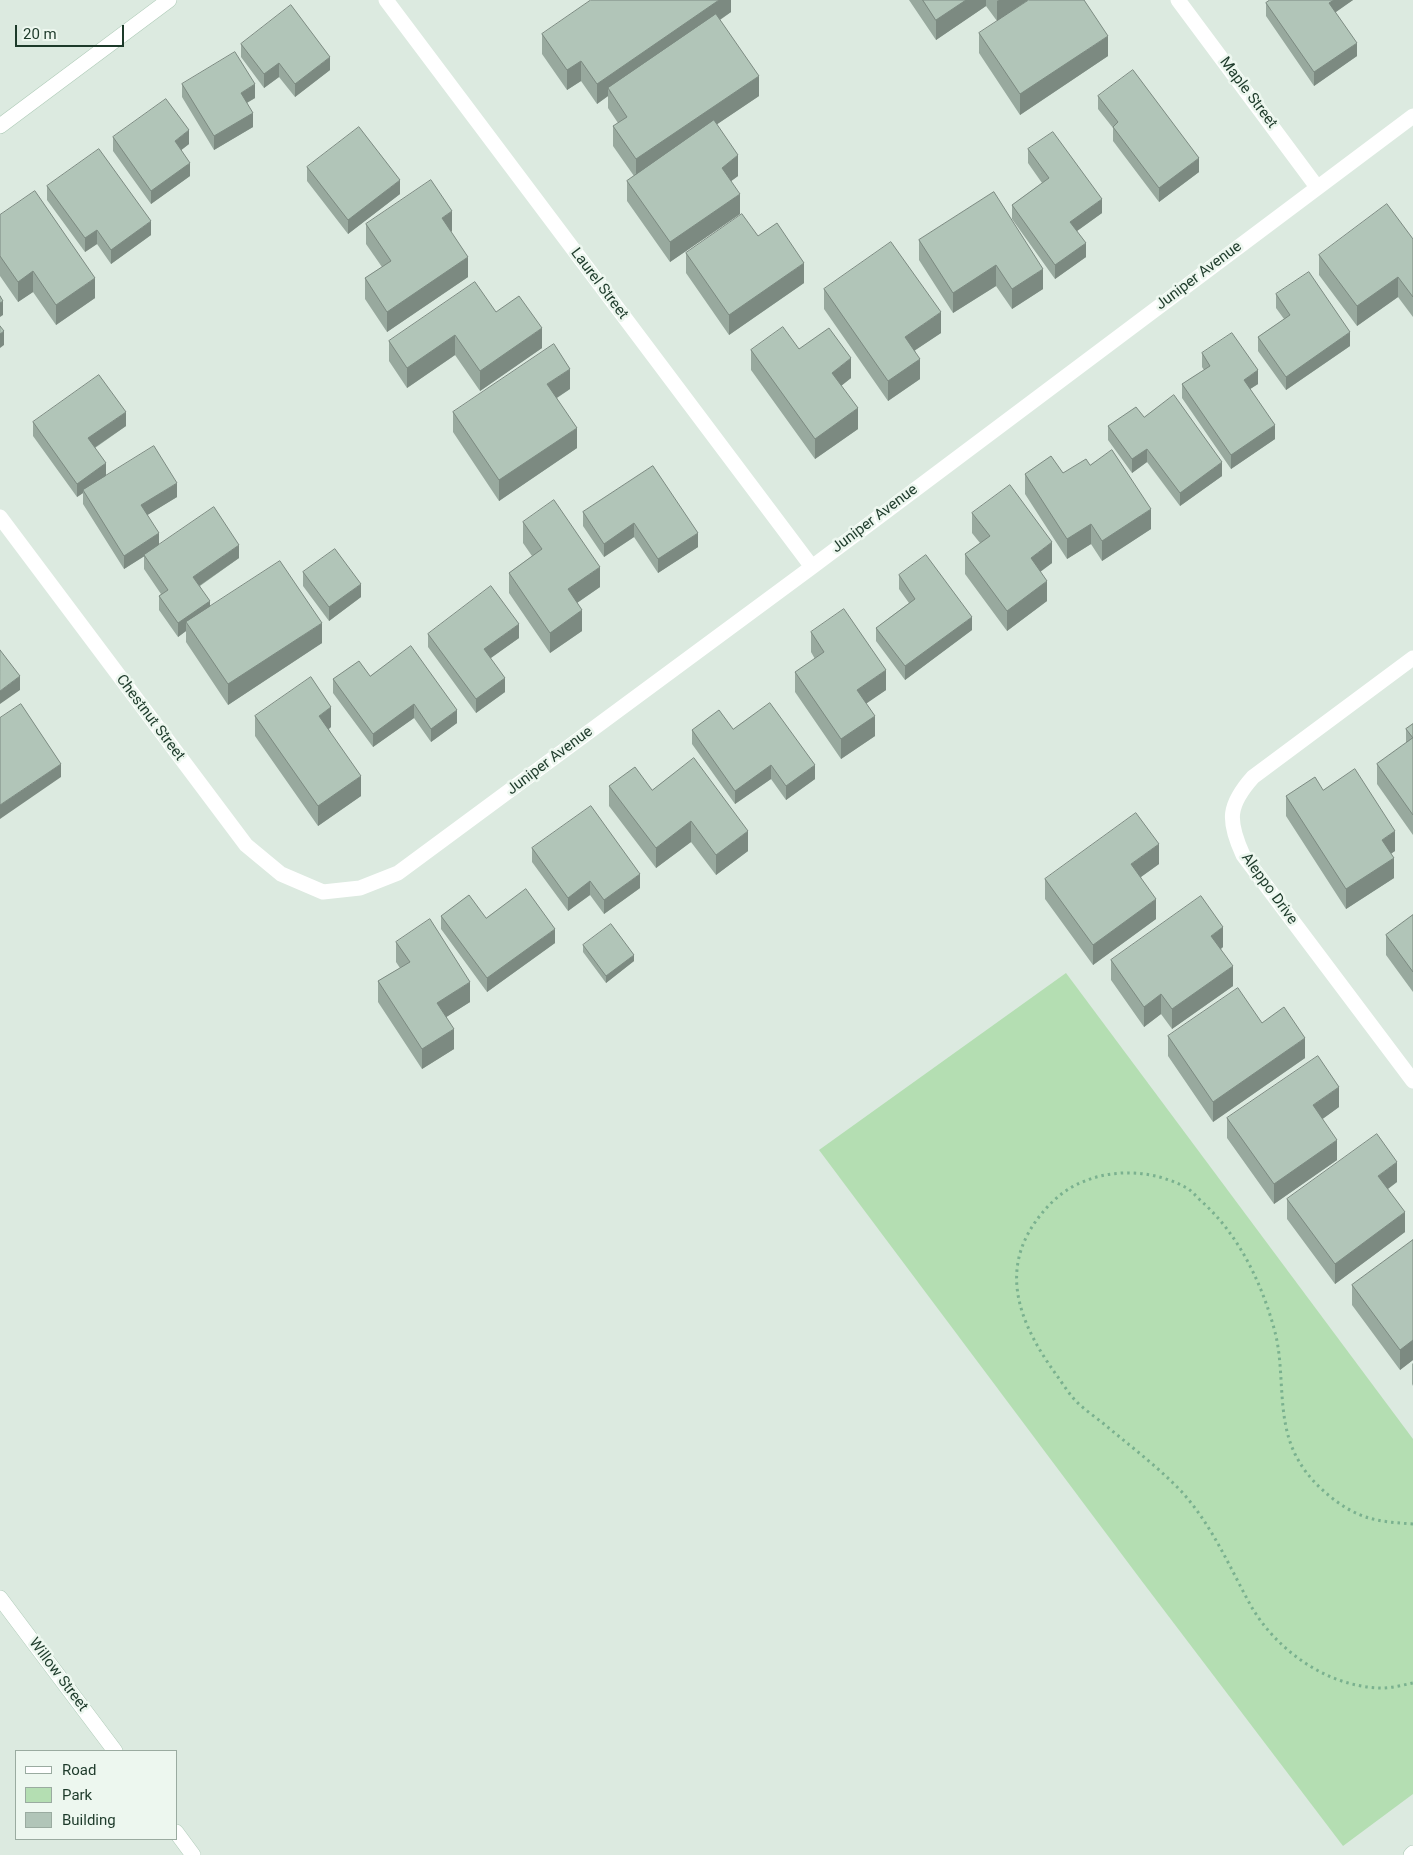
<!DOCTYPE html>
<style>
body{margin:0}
#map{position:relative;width:1413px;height:1855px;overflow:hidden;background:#dceae0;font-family:Roboto,sans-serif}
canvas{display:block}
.legend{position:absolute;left:15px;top:1750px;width:162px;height:90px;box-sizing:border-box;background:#edf7ef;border:1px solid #9aaba0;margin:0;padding:6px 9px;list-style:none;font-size:15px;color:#1d3a2a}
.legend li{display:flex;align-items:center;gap:10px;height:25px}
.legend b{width:25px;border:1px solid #9aaba0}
.scale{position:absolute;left:15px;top:25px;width:109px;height:22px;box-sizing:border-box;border:2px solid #1d3a2a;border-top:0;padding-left:6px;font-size:15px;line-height:18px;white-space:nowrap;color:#1d3a2a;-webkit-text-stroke:4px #edf7ef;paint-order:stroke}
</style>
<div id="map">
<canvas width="1413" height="1855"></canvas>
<ul class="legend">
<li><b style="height:6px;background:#fff"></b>Road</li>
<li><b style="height:14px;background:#b4deb2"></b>Park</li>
<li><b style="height:14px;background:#b1c5b8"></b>Building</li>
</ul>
<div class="scale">20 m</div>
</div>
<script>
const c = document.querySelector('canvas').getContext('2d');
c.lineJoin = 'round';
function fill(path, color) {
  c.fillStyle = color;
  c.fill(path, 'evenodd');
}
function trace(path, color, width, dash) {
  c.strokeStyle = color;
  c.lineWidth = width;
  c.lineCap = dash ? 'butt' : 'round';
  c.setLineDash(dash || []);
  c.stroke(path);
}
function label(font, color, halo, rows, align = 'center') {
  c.font = font + ' Roboto,sans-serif';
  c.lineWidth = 5;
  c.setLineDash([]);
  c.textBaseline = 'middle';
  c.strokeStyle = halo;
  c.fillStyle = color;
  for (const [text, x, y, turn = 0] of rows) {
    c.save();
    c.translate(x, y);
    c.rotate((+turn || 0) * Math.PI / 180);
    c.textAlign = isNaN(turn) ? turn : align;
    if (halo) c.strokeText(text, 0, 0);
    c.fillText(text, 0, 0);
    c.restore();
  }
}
fill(new Path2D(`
 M1066,973L1413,1439V1794L1343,1846L1141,1580L819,1150Z`), '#b4deb2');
const secondary = new Path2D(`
 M0,126L169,0
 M0,1598L115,1751
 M176,1832L193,1855
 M1411,1855L1413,1853`);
trace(secondary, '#afcbb8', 16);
trace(new Path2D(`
 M1413,1524C1398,1523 1383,1522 1369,1518C1343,1511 1313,1485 1300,1463C1275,1423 1286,1375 1275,1332C1262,1283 1238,1233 1200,1200C1195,1195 1191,1190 1185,1187C1153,1170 1113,1168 1080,1183C1056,1193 1034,1219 1024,1242C1004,1289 1028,1335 1055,1373C1061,1381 1067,1391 1074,1399C1082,1408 1094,1416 1104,1424C1130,1446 1157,1466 1181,1491C1212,1525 1229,1566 1251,1606C1277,1651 1328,1687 1381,1688C1392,1688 1403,1685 1413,1683`), '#7ab18f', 3, [2.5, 4]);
trace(new Path2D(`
 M386,0L812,567
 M1178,0L1317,187
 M0,517L246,845L281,874L323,892L360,888L398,873L812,567L1413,116
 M1413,658L1253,777C1228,805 1227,820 1243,855L1413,1081`), '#fff', 15);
trace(secondary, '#fff', 15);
fill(new Path2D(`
 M731,0V12L720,20L759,96L717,124L738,176L731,181L740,214L670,262L627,201V181L634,176L613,146V126L618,123L608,108V96L597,104L581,81L567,90L542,54V34Z
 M909,0H1028L997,21L986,6L936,40Z
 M1270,0H1353L1335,12L1357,56L1314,86L1266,16V3Z
 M979,33L1108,56L1020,115L979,53Z
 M241,44L330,70L295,97L279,77L264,88L241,57Z
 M182,84L255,98L247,103L253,127L214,150L182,97Z
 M1098,96L1199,172L1159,202L1113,141V128L1098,109Z
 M113,137L189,144L181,150L190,176L151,204L113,151Z
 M1028,149L1102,213L1077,231L1086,257L1055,279L1012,219V205L1042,183L1028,163Z
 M307,167L400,194L348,234L307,181Z
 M47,186L151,235L111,264L97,244L85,252L47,200Z
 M994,192L1043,289L1012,309L996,286L953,313L919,260V240Z
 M0,215L95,298L56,325L33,292L18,302L0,276Z
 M366,224L452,231L451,232L468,277L387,332L365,299V278L382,267L366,244Z
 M758,236L804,283L729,335L686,273V253Z
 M1413,239V317L1398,297L1357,326L1319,275V255Z
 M824,289L941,333L915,350L920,379L888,401L824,309Z
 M1276,294L1350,346L1286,390L1258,351V337L1284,319L1276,308Z
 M496,312L542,348L480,391L455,355L407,388L389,361V341Z
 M799,349L851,378L841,386L858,429L815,459L751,370V350Z
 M1202,353L1258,384L1250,389L1275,439L1231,469L1182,398V384L1204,370L1202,367Z
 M570,389L557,398L577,448L499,501L453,432V412Z
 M1144,417L1222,476L1180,506L1147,462L1132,473L1108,440V426Z
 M33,422L126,426L95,448L106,476L177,497L147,515L159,545L239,558L200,586L210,606L322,643L228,705L186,642V631L178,637L159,610V596L161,594L144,569V556L124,569L83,504V493L77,497L33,436Z
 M1090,465L1151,529L1102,561L1091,544L1067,559L1025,494V474L1063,473Z
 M653,466L698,547L658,573L634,537L604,557L583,526V512Z
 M972,513L1052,563L1040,571L1047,601L1007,631L965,574V554L980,543L972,533Z
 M523,522L600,587L577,603L582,631L550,653L509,593V573L532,556L523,543Z
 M303,572L361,597L329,621L303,586Z
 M899,575L972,630L905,680L876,641V628L909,603L899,589Z
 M811,632L886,690L866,703L875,736L841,759L795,692V672L815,659L811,652Z
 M428,634L519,638L490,658L505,692L476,713L428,647Z
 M370,676L457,723L431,742L414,718L373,747L333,693V679Z
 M255,716L331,727L329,729L361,796L318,826L255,736Z
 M1413,724V835L1377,784V764L1406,743V729Z
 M733,729L815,779L786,800L771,779L735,804L692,744V730Z
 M609,786L652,790L748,851L716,875L691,842L656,868L609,806Z
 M1323,790L1395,851L1391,853L1394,878L1346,909L1286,816V796Z
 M532,848L640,888L604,914L590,895L568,911L532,862Z
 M1159,864L1141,877L1156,919L1093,965L1045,899V879Z
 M1413,915V992L1386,955V935Z
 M441,916L486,918L555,943L487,992L441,929Z
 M396,942L470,1002L446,1017L454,1049L422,1069L378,1002V981L400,968L396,962Z
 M583,945L634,961L606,983L583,952Z
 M1223,947L1221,949L1233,986L1172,1029L1161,1014L1144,1027L1111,980V960Z
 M1262,1023L1305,1058L1213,1122L1168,1056V1036Z
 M1339,1107L1322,1119L1337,1160L1274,1204L1227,1138V1118Z
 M1397,1182L1388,1189L1405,1232L1335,1284L1287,1219V1199Z
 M1413,1240V1360L1400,1370L1352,1305V1285Z
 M1413,1363V1386L1412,1384V1364Z`), '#98a99e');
fill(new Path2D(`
 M719,0H731V12L611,94L608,88V96L597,104V84Z
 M966,0H986V6L936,40V20Z
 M999,0H1028L997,21V1Z
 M1334,0H1353L1329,17V3Z
 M1108,36V56L1020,115V94Z
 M1357,43V56L1314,86V72Z
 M330,57V70L295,97V84Z
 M581,61V81L567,90V70Z
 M279,63V77L264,88V74Z
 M759,76V96L636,179V159Z
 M255,84V98L241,106V93Z
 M253,113V127L214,150V136Z
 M189,130V144L175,155V141Z
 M738,155V176L722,188V168Z
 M1199,158V172L1159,202V188Z
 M190,163V176L151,204V191Z
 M400,180V194L348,234V220Z
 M740,194V214L670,262V242Z
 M1102,199V213L1070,236V222Z
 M452,211V231L442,238V218Z
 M151,221V235L111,264V250Z
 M97,230V244L85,252V238Z
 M1086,243V257L1055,279V265Z
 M468,257V277L387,332V312Z
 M804,263V283L729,335V315Z
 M996,265V286L953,313V293Z
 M1043,269V289L1012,309V289Z
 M33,271V292L18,302V282Z
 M1398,277V297L1357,326V306Z
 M95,278V298L56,325V305Z
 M3,301V315L0,317V303Z
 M941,312V333L905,357V337Z
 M542,328V348L480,391V371Z
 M4,331V345L0,348V334Z
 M1350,332V346L1286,390V377Z
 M455,335V355L407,388V368Z
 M851,358V378L832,393V373Z
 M920,359V379L888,401V381Z
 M570,369V389L547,404V384Z
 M1258,370V384L1244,393V380Z
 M858,408V429L815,459V439Z
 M126,412V426L88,452V438Z
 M1275,425V439L1231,469V455Z
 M577,428V448L499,501V480Z
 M1147,449V462L1132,473V459Z
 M1222,462V476L1180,506V493Z
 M106,463V476L83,490V493L77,497V484Z
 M177,483V497L141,519V505Z
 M1151,509V529L1102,561V541Z
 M634,523V537L604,557V544Z
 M1091,524V544L1067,559V539Z
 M159,533V547L124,569V556Z
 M698,533V547L658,573V559Z
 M1052,542V563L1031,579V558Z
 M239,545V558L193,590V577Z
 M600,567V587L568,609V589Z
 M1047,581V601L1007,631V611Z
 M361,584V597L329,621V607Z
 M210,601V614L186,622V631L178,637V623Z
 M582,610V631L550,653V633Z
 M972,617V630L905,680V666Z
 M322,623V643L228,705V684Z
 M519,624V638L484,663V649Z
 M886,670V690L857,710V690Z
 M20,676V690L0,704V691Z
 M505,678V692L476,713V699Z
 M414,704V718L373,747V734Z
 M331,707V727L319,736V716Z
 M457,710V723L431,742V729Z
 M875,716V736L841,759V739Z
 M61,764V777L0,819V805Z
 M771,765V779L735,804V791Z
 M815,765V779L786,800V786Z
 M361,776V796L318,826V806Z
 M691,821V842L656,868V848Z
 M748,831V851L716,875V855Z
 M1395,831V851L1382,860V840Z
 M1159,844V864L1131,884V864Z
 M1394,858V878L1346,909V889Z
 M640,874V888L604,914V900Z
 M590,881V895L568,911V898Z
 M1156,899V919L1093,965V945Z
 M1223,927V947L1211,956V936Z
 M555,929V943L487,992V978Z
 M634,955V961L606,983V976Z
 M1233,966V986L1172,1029V1009Z
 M470,982V1002L437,1023V1003Z
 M1161,994V1014L1144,1027V1007Z
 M454,1029V1049L422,1069V1049Z
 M1305,1038V1058L1213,1122V1102Z
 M1339,1087V1107L1313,1126V1105Z
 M1337,1140V1160L1274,1204V1184Z
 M1397,1162V1182L1378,1196V1176Z
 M1405,1212V1232L1335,1284V1264Z
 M1413,1340V1360L1400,1370V1350Z`), '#7c8a81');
const building = new Path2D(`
 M591,0H719L597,84L581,61L567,70L542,34Z
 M923,0H966L936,20Z
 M1029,0H1084L1108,36L1020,94L979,33Z
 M1270,0H1334L1329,3L1357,43L1314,72L1266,3Z
 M291,5L330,57L295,84L279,63L264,74L241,44Z
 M716,14L759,76L636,159L613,126L627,117L608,88Z
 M235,52L255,84L241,93L253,113L214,136L182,84Z
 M1133,70L1199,158L1159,188L1113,127L1118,122L1098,96Z
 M166,99L189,130L175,141L190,163L151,191L113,137Z
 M714,120L738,155L722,168L740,194L670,242L627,181Z
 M359,127L400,180L348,220L307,167Z
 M1053,132L1102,199L1070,222L1086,243L1055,265L1012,205L1049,178L1028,149Z
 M99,149L151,221L111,250L97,230L85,238L47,186Z
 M431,180L452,211L442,218L468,257L387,312L365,278L391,261L366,224Z
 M35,191L95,278L56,305L33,271L18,282L0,256V215Z
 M994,192L1043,269L1012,289L996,265L953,293L919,240Z
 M1387,204L1413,239V297L1398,277L1357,306L1319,255Z
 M742,214L758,236L777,223L804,263L729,315L686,253Z
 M891,242L941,312L905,337L920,359L888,381L824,289Z
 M1309,272L1350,332L1286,377L1258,337L1290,315L1276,294Z
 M475,282L496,312L519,296L542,328L480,371L455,335L407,368L389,341Z
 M0,296L3,301L0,303Z
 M0,326L4,331L0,334Z
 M783,327L799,349L829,328L851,358L832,373L858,408L815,439L751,350Z
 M1232,333L1258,370L1244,380L1275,425L1231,455L1182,384L1210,366L1202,353Z
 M554,344L570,369L547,384L577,428L499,480L453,412Z
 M99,375L126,412L88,438L106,463L77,484L33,422Z
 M1174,395L1222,462L1180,493L1147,449L1132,459L1108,426L1136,407L1144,417Z
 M154,446L177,483L141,505L159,533L124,556L83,490Z
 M1112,450L1151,509L1102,541L1091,524L1067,539L1025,474L1051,456L1063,473L1086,459L1090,465Z
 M653,466L698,533L658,559L634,523L604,544L583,512Z
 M1010,485L1052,542L1031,558L1047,581L1007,611L965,554L990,536L972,513Z
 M554,500L600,567L568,589L582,610L550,633L509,573L542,549L523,522Z
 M214,507L239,545L193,577L210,601L178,623L159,596L168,590L144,555Z
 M335,549L361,584L329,607L303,572Z
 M926,555L972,617L905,666L876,628L915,599L899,575Z
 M280,561L322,623L228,684L186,622Z
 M491,586L519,624L484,649L505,678L476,699L428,634Z
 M844,609L886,670L857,690L875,716L841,739L795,672L824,652L811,632Z
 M411,646L457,710L431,729L414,704L373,734L333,679L359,661L370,676Z
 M0,650L20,676L0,691Z
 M311,677L331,707L319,716L361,776L318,806L255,716Z
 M770,703L815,765L786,786L771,765L735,791L692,730L719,710L733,729Z
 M21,704L61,764L0,805V718Z
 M1413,724V738L1406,729Z
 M1413,738V815L1377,764Z
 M694,758L748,831L716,855L691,821L656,848L609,786L635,767L652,790Z
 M1355,769L1395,831L1382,840L1394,858L1346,889L1286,796L1315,777L1323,790Z
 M591,806L640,874L604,900L590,881L568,898L532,848Z
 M1136,813L1159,844L1131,864L1156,899L1093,945L1045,879Z
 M526,889L555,929L487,978L441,916L469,895L486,918Z
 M1201,896L1223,927L1211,936L1233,966L1172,1009L1161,994L1144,1007L1111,960Z
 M1413,915V972L1386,935Z
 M430,919L470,982L437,1003L454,1029L422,1049L378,981L410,962L396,942Z
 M611,924L634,955L606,976L583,945Z
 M1238,988L1262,1023L1284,1007L1305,1038L1213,1102L1168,1036Z
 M1318,1056L1339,1087L1313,1105L1337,1140L1274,1184L1227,1118Z
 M1377,1134L1397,1162L1378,1176L1405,1212L1335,1264L1287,1199Z
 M1413,1240V1340L1400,1350L1352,1285Z`);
fill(building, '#b1c5b8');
trace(building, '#7c8a81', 1);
label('15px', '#1d3a2a', '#edf7ef', [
 ["Maple Street",1248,93,53],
 ["Juniper Avenue",1199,276,-37],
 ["Laurel Street",599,284,53],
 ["Juniper Avenue",875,519,-37],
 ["Chestnut Street",150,718,53],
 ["Juniper Avenue",550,761,-37],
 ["Aleppo Drive",1269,889,54],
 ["Willow Street",58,1675,53]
]);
</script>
